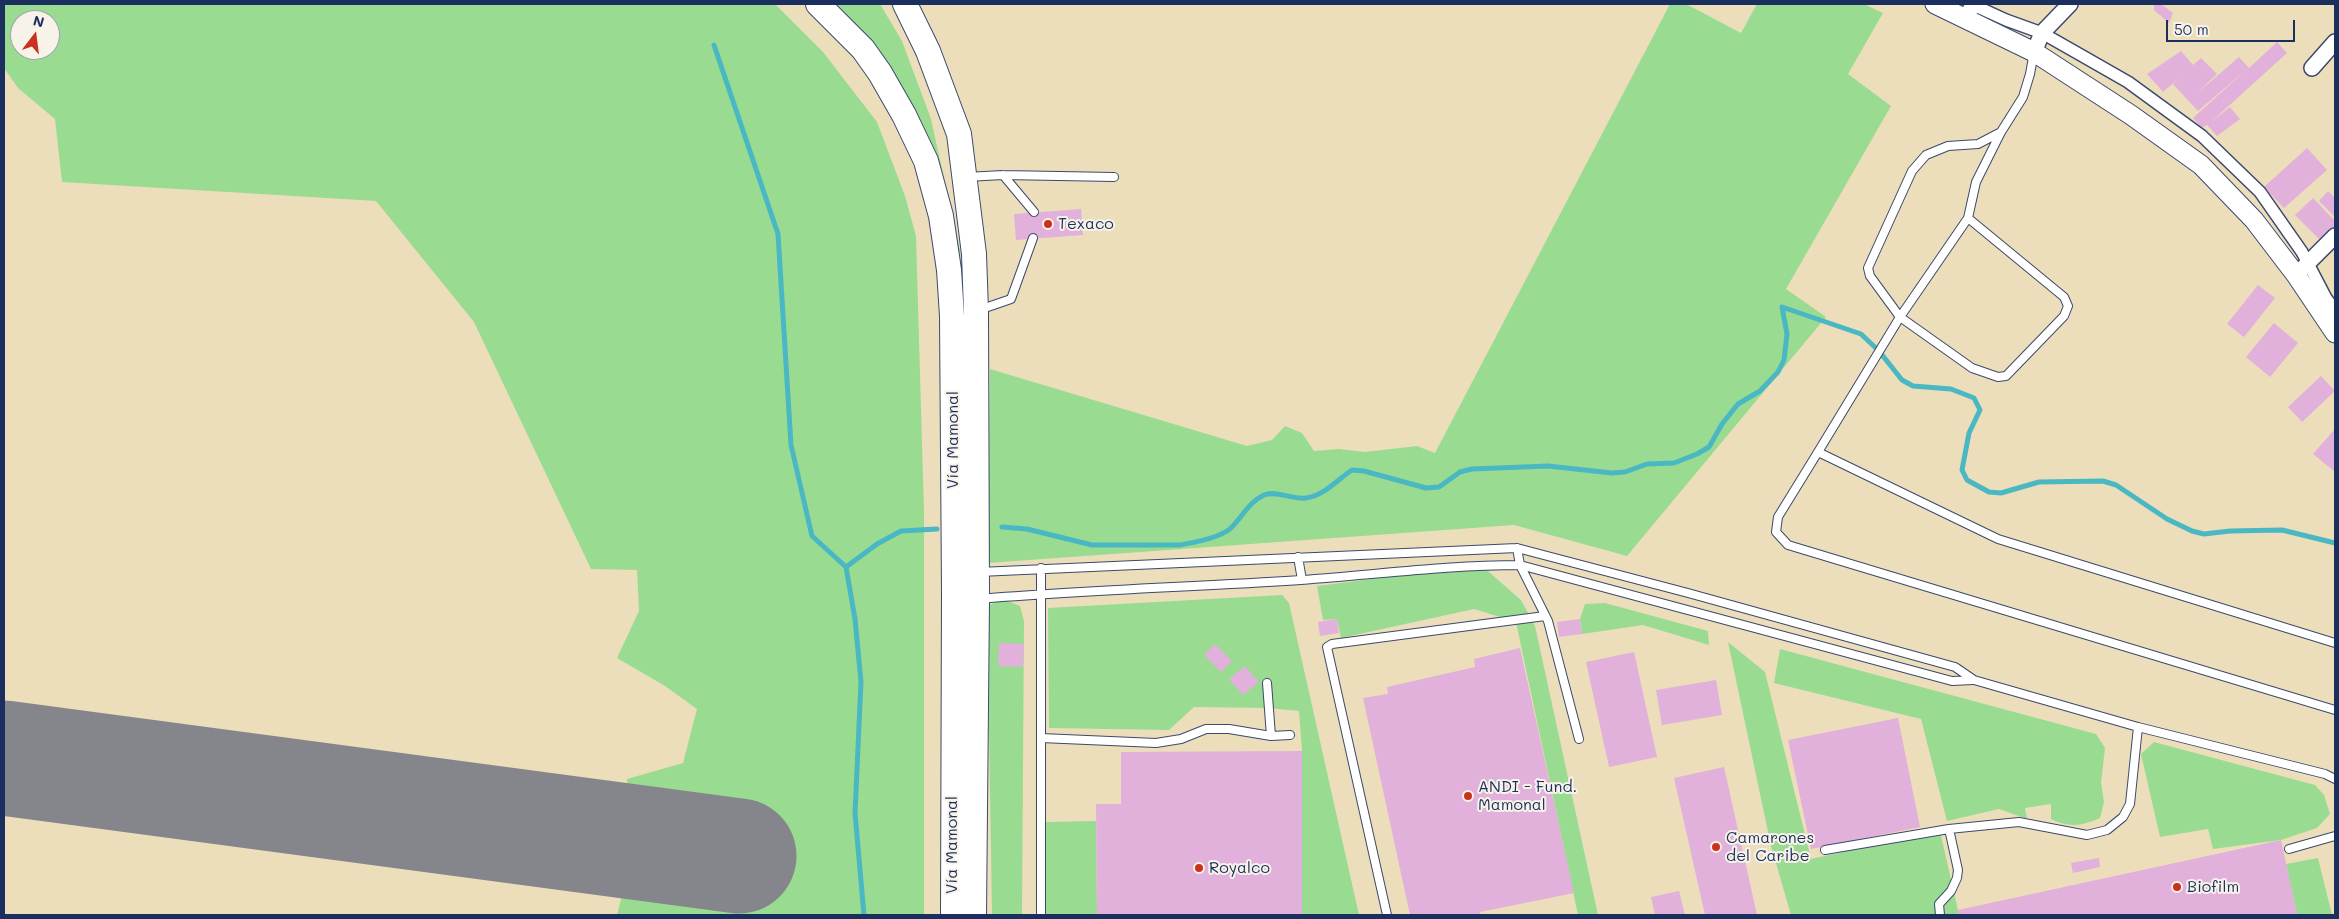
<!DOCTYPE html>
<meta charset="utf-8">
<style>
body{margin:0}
#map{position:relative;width:2339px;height:919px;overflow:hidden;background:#eddebb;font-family:Mali,sans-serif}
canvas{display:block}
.frame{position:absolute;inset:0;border:5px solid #1b2f5e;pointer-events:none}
.north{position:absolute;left:10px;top:10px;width:50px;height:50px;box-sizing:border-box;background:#f7f3e8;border:1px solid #9fa5b1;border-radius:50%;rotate:15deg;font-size:14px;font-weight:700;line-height:20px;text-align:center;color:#1b2f5e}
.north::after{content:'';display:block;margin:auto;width:18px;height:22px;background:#c8321e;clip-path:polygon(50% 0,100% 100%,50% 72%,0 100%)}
.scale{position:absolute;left:2166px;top:20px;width:129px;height:22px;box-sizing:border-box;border:2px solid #1b2f5e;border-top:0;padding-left:6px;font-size:15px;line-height:18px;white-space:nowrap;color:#1b2f5e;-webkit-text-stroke:4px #f7f3e8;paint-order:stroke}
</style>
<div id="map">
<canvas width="2339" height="919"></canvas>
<div class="frame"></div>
<div class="north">N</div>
<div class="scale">50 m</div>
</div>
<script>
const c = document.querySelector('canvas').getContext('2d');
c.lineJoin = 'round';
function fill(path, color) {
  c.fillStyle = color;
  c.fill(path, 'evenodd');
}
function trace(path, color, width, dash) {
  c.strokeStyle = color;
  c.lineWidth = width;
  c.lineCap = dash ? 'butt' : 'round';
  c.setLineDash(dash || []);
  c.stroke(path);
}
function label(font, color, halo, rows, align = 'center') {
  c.font = font + ' Mali,sans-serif';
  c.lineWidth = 4;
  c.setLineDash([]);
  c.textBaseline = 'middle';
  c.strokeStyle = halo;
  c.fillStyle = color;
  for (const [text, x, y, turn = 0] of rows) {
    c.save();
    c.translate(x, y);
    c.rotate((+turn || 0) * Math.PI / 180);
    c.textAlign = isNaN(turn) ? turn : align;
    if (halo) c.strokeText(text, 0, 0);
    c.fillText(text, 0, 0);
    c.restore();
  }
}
fill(new Path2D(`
 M4,4H775L823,52L877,122L905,196L916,236L924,512V915H617L627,876V779L683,763L697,709L665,686L617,658L639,611L637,570L591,569L474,322L376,201L62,182L55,119L18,88L4,68ZM20,20H50V50H20Z
 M826,4H880L902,41L931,119L962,260L914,122Z
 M1670,4H1686L1741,33L1757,4H1864L1883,13L1848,74L1891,106L1786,289L1826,317L1627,556L1514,525L988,563L990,369L1247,446L1272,440L1285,426L1302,433L1314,451L1339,449L1365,452L1417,446L1435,453Z
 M1481,565L1521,600L1535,626L1598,915H1578L1516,622L1474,609L1341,638L1337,619L1323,620L1317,586Z
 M1282,595L1289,603L1359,915H1302V751L1299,711L1268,708L1194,707L1169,730L1049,728L1048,608Z
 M1003,599L1020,606L1024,621L1022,915H992L987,606Z
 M1605,603L1708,631L1709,645L1643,625L1582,634L1580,619L1585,604Z
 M1728,642L1765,672L1811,859L1940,831L1959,915H1791L1771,846Z
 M1780,649L2096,734L2105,748L2101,783L2104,802L2100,818C2082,826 2069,828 2051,819V804L2025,808L2027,819L1999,809L1947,821L1921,719L1774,683Z
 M2154,742L2315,785L2324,795L2330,814L2317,828L2281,840L2213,849L2208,829L2160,837L2141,754Z
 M1096,821L1097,915H1045V822Z
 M2318,858L2332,915H2297L2286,864Z`), '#9adb92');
trace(new Path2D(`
 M714,45L778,234L791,445L812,536L846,567L855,619L861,682L855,813L864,915
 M1002,527L1027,529L1092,545H1180C1195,542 1220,538 1231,528C1243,516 1249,502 1264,495C1276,490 1293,500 1306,498C1324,496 1338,479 1352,470L1364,471L1426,488L1439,487L1460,472L1472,469L1548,466L1612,473L1625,472L1647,464L1674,463L1697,454L1709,447L1722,424L1738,404L1760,391L1778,372L1784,360L1787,334L1782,307L1861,334L1879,351L1902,380L1913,386L1951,389L1974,398L1980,410L1969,433L1962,470L1967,480L1989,492L2001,493L2039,482L2103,481L2116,485L2167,519L2192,531L2204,534L2230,531L2282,530L2335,543
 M846,567L877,544L901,531L937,529`), '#4ab8c2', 5);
trace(new Path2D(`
 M4,758L739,856`), '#84868c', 115);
fill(new Path2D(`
 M2154,4H2161L2173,13L2169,23L2154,10Z
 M2277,42L2287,53L2211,122L2230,107L2240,119L2217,136L2207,125L2202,128L2193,118L2247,69L2198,111L2173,84L2179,78L2163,92L2147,74L2181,51L2193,65L2201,58L2217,74L2195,95L2239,57L2249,68Z
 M2307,148L2327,170L2284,208L2264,187Z
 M2328,191L2335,198V217L2319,201Z
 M2313,198L2335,221V227L2321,241L2295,215Z
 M1081,209L1083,235L1016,240L1014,214Z
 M2258,285L2275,298L2244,337L2227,324Z
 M2274,323L2298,343L2270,377L2246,357Z
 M2321,376L2335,391L2302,422L2288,407Z
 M2335,429V472L2313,454Z
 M1337,619L1339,633L1320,636L1318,622Z
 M1580,619L1582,634L1559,637L1557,622Z
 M999,643L1024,644L1023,667L998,666Z
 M1215,644L1232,661L1221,672L1204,655Z
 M1520,648L1574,893L1480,912L1481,915H1410L1363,698L1388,694L1387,687L1475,667L1474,659Z
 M1634,652L1657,757L1609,767L1586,662Z
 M1245,666L1259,682L1243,695L1229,679Z
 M1716,680L1722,715L1662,725L1656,690Z
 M1898,718L1920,827L1811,849L1788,740Z
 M1302,751V915H1097L1096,804H1121V752Z
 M1724,767L1757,915H1705L1674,778Z
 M2281,840L2297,915H1959L1958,910Z
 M2099,858L2100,867L2073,873L2071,863Z
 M1679,891L1685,915H1655L1651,897Z`), '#e1b0db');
const service = new Path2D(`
 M2034,52L2030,74L2023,97L2001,132L1976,182L1968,218L1900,317L1818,452L1778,517L1776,532L1788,545L2335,710
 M1003,175L1034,212
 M966,177L1003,175L1114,177
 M1968,218L2064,297L2068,306L2064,316L2006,376L1998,377L1972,368L1900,317L1870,276L1868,268L1912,171L1926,155L1948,146L1978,144L2001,132
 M979,310L1011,299L1033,238
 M1818,452L1998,539L2335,643
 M1517,548L1520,565L1548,621L1579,739
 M1298,557L1302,580
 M979,572L1517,548L1688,593L1955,667L1974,680L2138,727L2325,774L2335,779
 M979,599C1086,590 1193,587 1301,580C1374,575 1447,565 1520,565L1952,681L1973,680
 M1267,683L1271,736
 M1041,738L1156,743L1181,739L1206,729H1229L1271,736L1290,735
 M2289,849L2335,836
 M1825,850L1949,829L2019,822L2087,835L2107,830L2123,817L2130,804L2138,727
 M1041,915V568
 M1387,915L1327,647L1332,644L1545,616
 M1940,915L1939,904L1951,891L1957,878L1958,870L1949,829`);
const pedestrian = new Path2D(`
 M1971,4L2006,20L2042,33L2079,54L2128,82L2202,136L2260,192L2302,252L2326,298L2335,310`);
const minor = new Path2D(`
 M1965,18L1974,4
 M2034,52L2042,33L2070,4
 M2312,68L2335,42
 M2296,275L2335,236`);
const tertiary = new Path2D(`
 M1935,4L2034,52L2131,115L2201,165L2254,220L2296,275L2335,333`);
const primary = new Path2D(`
 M818,4L863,49L880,73L904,115L926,161L941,216L949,270L952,316L954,591L953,915
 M905,4L928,51L959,134L974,254L976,311L977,599L974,915`);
trace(service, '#3a496c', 10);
trace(pedestrian, '#3a496c', 14);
trace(minor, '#3a496c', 18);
trace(tertiary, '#3a496c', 21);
trace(primary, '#3a496c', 26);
trace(service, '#fff', 8);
trace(pedestrian, '#fff', 11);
trace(minor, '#fff', 15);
trace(tertiary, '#fff', 19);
trace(primary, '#fff', 24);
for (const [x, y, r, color] of [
 [1048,224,5,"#c8321e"],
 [1468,796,5,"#c8321e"],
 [1716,847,5,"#c8321e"],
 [1199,868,5,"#c8321e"],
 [2177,887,5,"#c8321e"]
]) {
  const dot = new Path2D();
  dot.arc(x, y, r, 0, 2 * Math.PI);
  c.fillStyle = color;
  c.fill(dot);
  trace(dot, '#f7f3e8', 2);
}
label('16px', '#1b2f5e', '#f7f3e8', [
 ["Texaco",1058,224],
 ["ANDI - Fund.",1478,787],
 ["Mamonal",1478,805],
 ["Camarones",1726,838],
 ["del Caribe",1726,856],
 ["Royalco",1209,868],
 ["Biofilm",2187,887]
], 'left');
label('16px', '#1b2f5e', '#f7f3e8', [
 ["Vía Mamonal",953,440,-90],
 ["Vía Mamonal",952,845,-90]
]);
</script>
